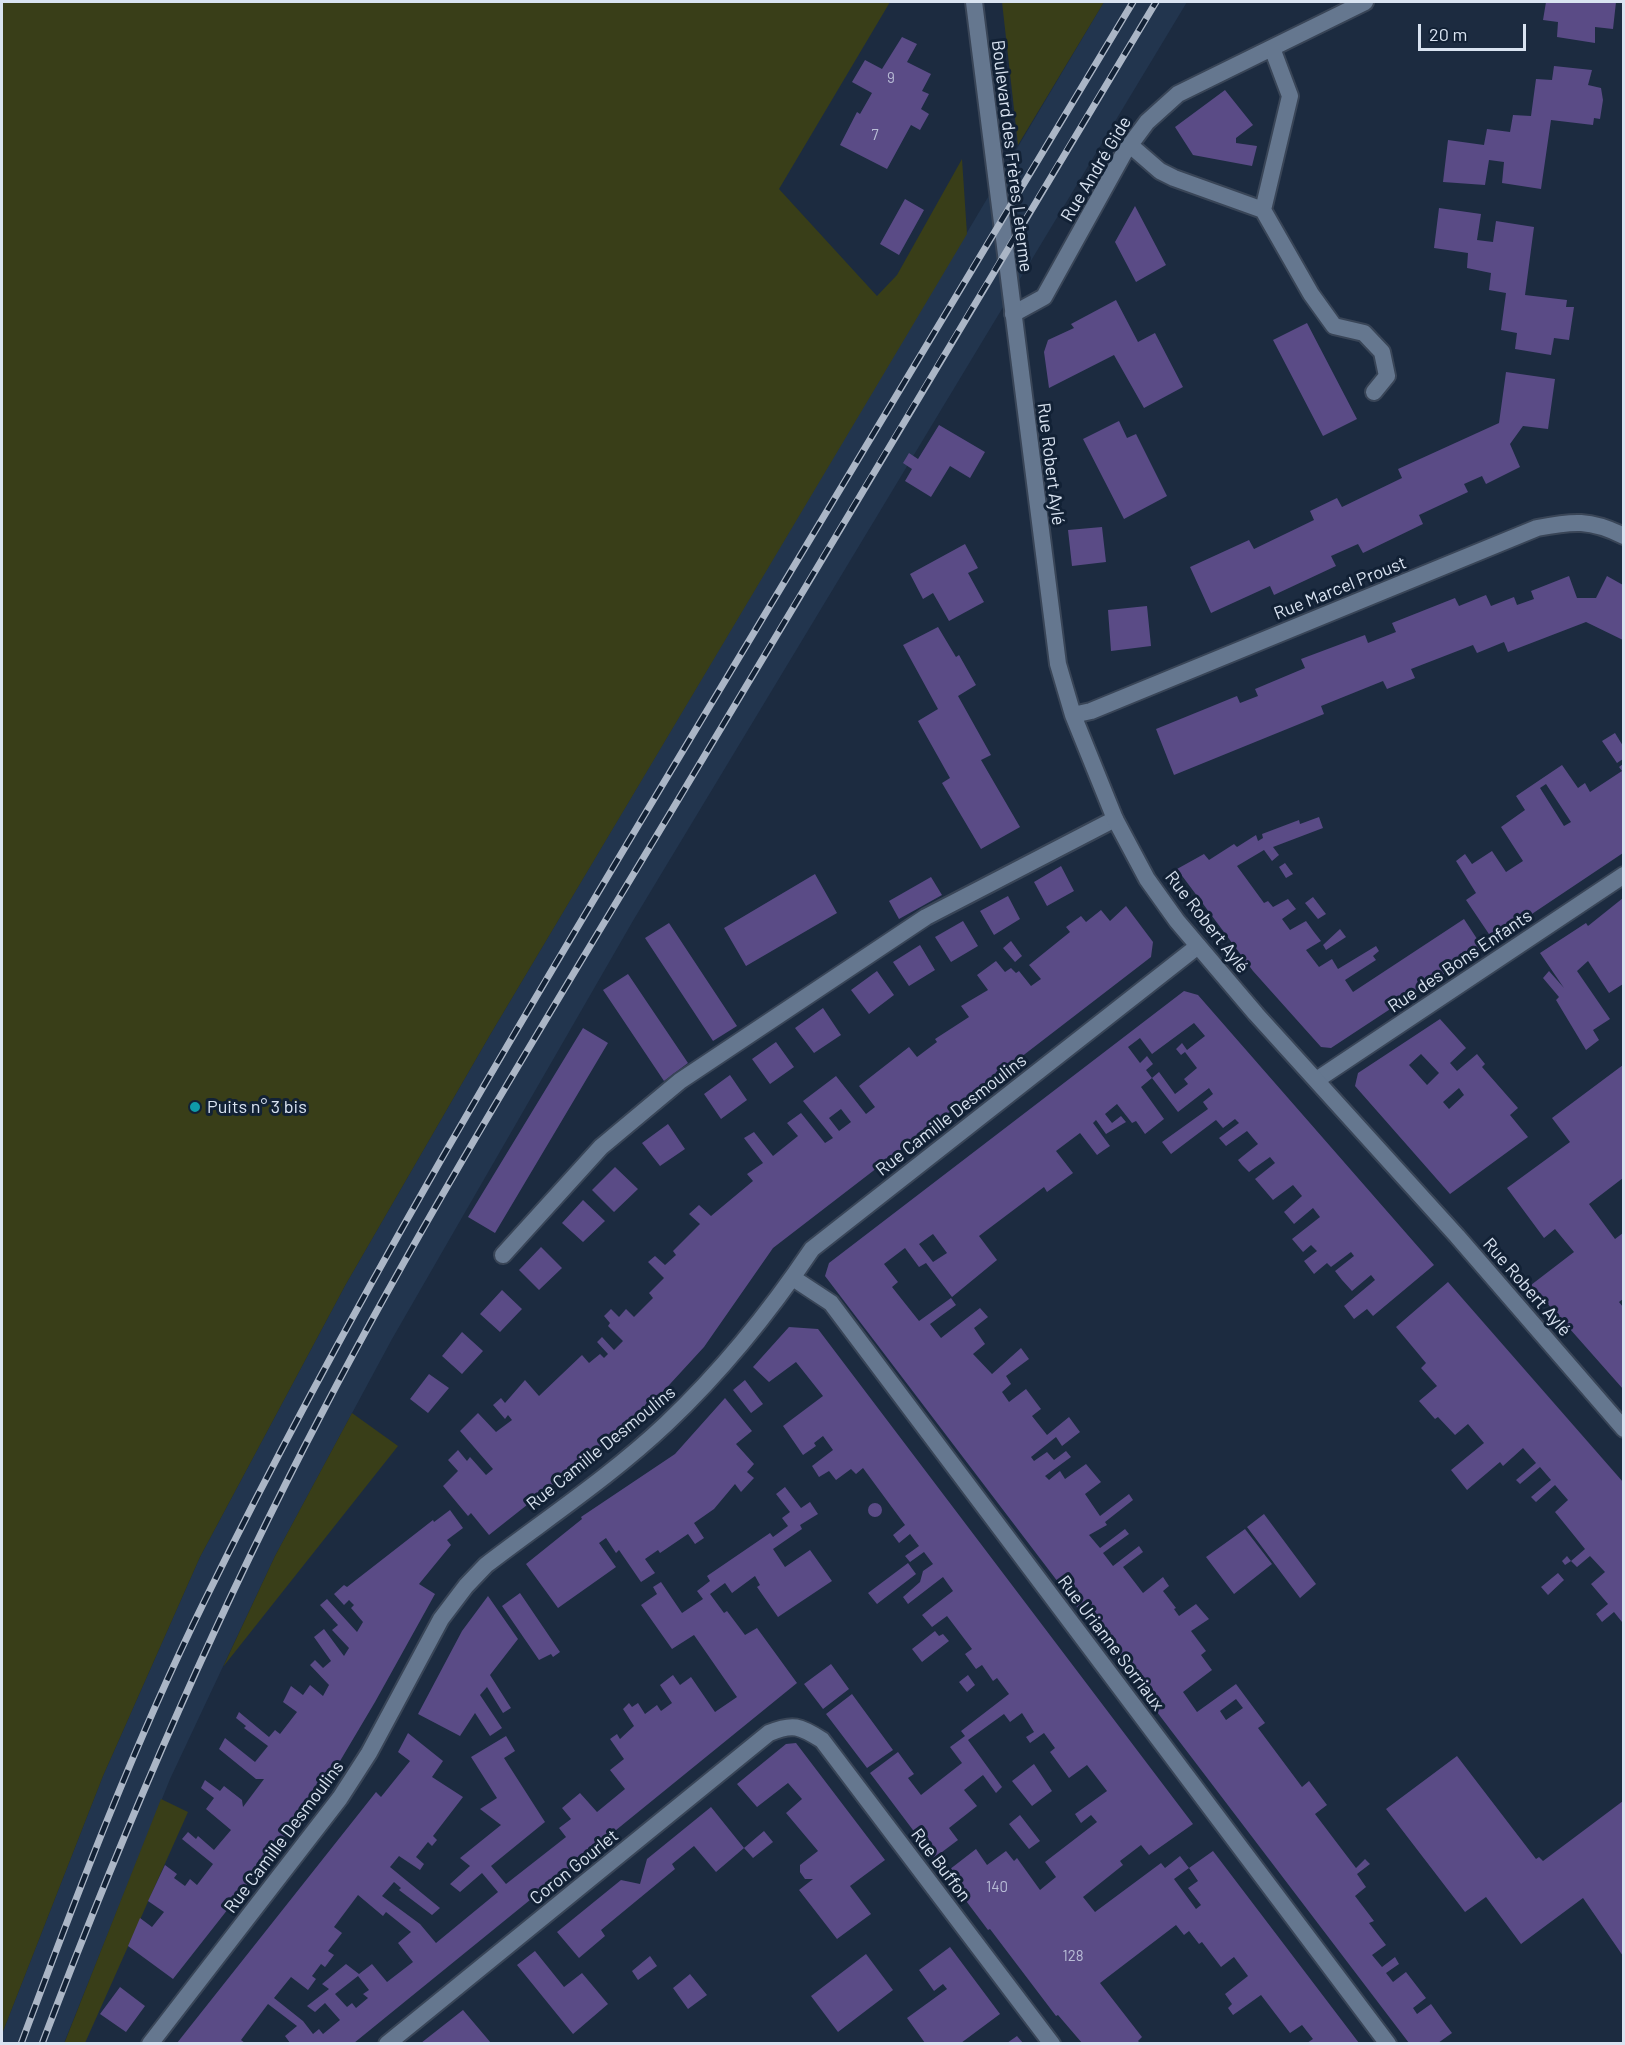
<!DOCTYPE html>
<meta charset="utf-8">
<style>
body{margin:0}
#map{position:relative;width:1625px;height:2045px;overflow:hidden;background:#1c2b40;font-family:Barlow,sans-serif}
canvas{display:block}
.frame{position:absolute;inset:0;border:3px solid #d9e3f1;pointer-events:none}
.scale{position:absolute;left:1418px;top:24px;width:108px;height:27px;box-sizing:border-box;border:3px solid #d9e3f1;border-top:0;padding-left:8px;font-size:18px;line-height:21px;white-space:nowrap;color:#d9e3f1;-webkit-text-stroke:4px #122135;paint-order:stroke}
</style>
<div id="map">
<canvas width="1625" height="2045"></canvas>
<div class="frame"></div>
<div class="scale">20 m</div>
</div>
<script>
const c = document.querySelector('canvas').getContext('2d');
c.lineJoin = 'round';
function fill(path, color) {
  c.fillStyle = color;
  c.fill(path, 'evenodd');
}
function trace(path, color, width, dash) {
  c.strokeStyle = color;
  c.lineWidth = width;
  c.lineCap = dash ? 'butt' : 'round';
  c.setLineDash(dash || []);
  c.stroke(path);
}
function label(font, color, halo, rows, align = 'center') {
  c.font = font + ' Barlow,sans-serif';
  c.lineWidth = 6;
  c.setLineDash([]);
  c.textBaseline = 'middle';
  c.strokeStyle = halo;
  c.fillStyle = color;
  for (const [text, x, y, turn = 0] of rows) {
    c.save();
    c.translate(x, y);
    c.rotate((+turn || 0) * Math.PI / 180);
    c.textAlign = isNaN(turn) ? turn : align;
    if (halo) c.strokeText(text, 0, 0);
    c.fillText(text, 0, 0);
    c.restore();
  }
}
fill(new Path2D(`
 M1104,2H1187L634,919L392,1339L275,1556L170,1779L64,2043H2V2034L103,1776L200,1557L346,1284L490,1035Z`), '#22354e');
fill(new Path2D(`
 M2,2H890L779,189L877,296L897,275L962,159L967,234L490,1035L346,1284L200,1557L103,1776L2,2034Z
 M1002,2H1104L1018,145Z
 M352,1413L398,1446L223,1667L275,1556Z
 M161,1799L188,1812L85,2043L64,2044Z`), '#393e18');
fill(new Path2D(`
 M1546,2H1616L1613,29L1595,27V43L1557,37L1558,22L1543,20Z
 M902,37L917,44L907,62L931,74L922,91L929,94L921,109L929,114L920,130L911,125L887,169L840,145L857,112L860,114L872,93L852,82L865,60L882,69Z
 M1554,66L1592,70L1588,85L1601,88L1603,100L1600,119L1594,118L1593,125L1551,120L1541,189L1502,183L1504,162L1489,160L1485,185L1443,182L1448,140L1484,145L1487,129L1510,132L1513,115L1531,116L1536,79L1552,80Z
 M1225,90L1253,125L1236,138V143L1257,146L1252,166L1193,155L1175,127Z
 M905,199L924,210L899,255L880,244Z
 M1135,206L1166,265L1136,282L1115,242Z
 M1439,208L1481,214L1477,240L1493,242L1496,221L1534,227L1525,295L1567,300L1566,307H1574L1569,340L1554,338L1551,355L1515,349L1517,333L1501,330L1506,293L1489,290L1491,273L1467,268L1468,253L1434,248Z
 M1116,300L1138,342L1155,333L1183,387L1144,408L1114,355L1049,388L1044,352L1048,340L1074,328L1071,324Z
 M1307,323L1357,419L1323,436L1273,340Z
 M1506,372L1555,379L1548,429L1523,426L1510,444L1520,467L1486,484L1482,476L1464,484L1468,492L1419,515L1423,524L1363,553L1358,544L1331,556L1336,566L1274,595L1270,586L1211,613L1190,567L1249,540L1254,549L1314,520L1310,511L1337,498L1342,507L1402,478L1398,469L1499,423Z
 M1119,421L1127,438L1136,434L1167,496L1124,519L1083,439Z
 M939,425L985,452L970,478L950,466L931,497L905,481L912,469L903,463L909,453L918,459Z
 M1102,527L1106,562L1072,566L1068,530Z
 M965,544L978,568L968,573L984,602L949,621L933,593L923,599L910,574Z
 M1569,576L1577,598H1596L1607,576L1623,585V640L1586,622L1508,652L1504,642L1477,653L1473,645L1411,669L1415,678L1387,689L1383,681L1321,706L1324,714L1174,775L1156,729L1237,696L1240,703L1258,696L1255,689L1305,668L1301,659L1365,635L1368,643L1396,632L1392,623L1455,598L1459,606L1486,595L1491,606L1514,597L1517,605L1534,599L1531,591Z
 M1147,606L1151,646L1111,651L1108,610Z
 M938,627L956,657L959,655L976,685L958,696L991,755L981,760L1020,827L981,849L942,783L950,778L918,721L938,709L903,645Z
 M1615,733L1623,746V759L1617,763L1602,741Z
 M1623,764V853L1493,940L1466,900L1476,893L1456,861L1465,854L1472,864L1492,851L1506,872L1523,861L1501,827L1525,810L1516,796L1562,765L1578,788L1585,783L1590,792L1622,771L1619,767ZM1546,784L1571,822L1564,826L1540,788Z
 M1319,817L1323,828L1273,847L1279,855L1272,861L1264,850L1237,866L1264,903L1268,901L1273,907L1288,899L1296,909L1282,919L1290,930L1306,921L1314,932L1321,941L1306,950L1319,967L1332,959L1338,969L1376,946L1379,951L1373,956L1376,960L1345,980L1353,992L1464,919L1483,948L1331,1048L1321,1047L1253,971L1177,869L1204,854L1209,860L1234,844L1237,847L1256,835L1258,841L1263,838L1262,834L1299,820L1300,824Z
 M1285,863L1293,874L1286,878L1279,867Z
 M1061,866L1074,891L1047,906L1034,882Z
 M815,874L837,913L746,966L724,928Z
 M931,877L942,895L899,919L889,901Z
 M1008,896L1020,919L994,935L980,911Z
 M1313,897L1326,914L1318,919L1305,903Z
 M1623,898V984L1609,993L1588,961L1577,971L1610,1019L1593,1030L1599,1040L1586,1050L1556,1000L1559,997L1543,978L1549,971L1564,988L1540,953L1586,923L1588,926Z
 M1126,906L1153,942L1151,957L773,1248L704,1347L659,1396L618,1433L489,1535L471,1513L468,1516L443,1486L458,1471L448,1460L458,1450L467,1461L470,1457L486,1475L493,1469L460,1431L478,1413L496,1432L512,1420L508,1415L505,1419L493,1405L501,1398L505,1403L525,1380L539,1396L582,1355L589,1363L600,1354L604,1358L608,1354L597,1342L602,1337L614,1350L623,1341L608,1326L610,1323L604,1316L611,1309L619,1317L626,1309L634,1317L653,1298L649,1293L664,1278L648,1262L655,1256L665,1265L676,1255L673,1251L700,1224L689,1214L699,1205L711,1216L753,1181L747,1174L763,1163L744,1138L754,1132L773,1156L798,1136L787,1123L801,1113L825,1143L833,1138L803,1101L836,1076L866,1114L875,1107L859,1086L909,1047L917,1057L937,1042L935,1039L969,1017L961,1006L988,990L977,975L996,961L1005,972L1011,968L1016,973L1019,971L1031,986L1041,979L1029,965L1070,932L1066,927L1081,916L1086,922L1101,910L1110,921ZM841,1109L851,1122L839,1131L829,1118Z
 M963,921L978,946L951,962L935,937Z
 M669,923L737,1026L713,1041L645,938Z
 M1340,929L1346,937L1326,950L1323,945Z
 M1011,941L1022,956L1015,962L1003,948Z
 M920,945L935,970L909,986L893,962Z
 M877,971L894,995L869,1014L851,990Z
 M628,974L688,1063L664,1081L603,990Z
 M1184,991L1198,995L1434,1265L1373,1316L1367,1309L1354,1319L1344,1306L1375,1280L1371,1275L1352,1291L1342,1280L1335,1271L1354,1256L1351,1252L1331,1267L1327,1263L1314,1274L1304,1261L1317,1251L1311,1245L1303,1252L1292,1239L1320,1217L1313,1208L1294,1224L1284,1212L1302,1196L1293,1185L1273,1200L1255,1179L1275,1163L1270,1157L1249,1172L1242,1165L1238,1160L1258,1144L1247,1131L1226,1146L1219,1138L1239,1123L1235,1119L1223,1128L1216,1120L1171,1154L1162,1142L1208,1109L1203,1102L1213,1094L1209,1088L1178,1112L1152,1078L1141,1087L1164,1119L1145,1134L1136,1121L1132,1123L1117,1104L1105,1114L1112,1123L1121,1116L1126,1122L1106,1134L1096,1120L1093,1123L1110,1146L1104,1150L1097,1155L1080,1133L1056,1151L1073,1173L1047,1192L1044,1187L979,1236L997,1260L952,1297L926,1263L919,1267L905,1248L884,1264L898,1282L892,1287L919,1321L951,1298L956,1305L930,1324L941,1338L980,1308L988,1317L974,1328L985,1344L973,1354L992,1374L1021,1348L1029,1359L1006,1376L1011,1384L1002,1392L1009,1402L1026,1389L1041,1409L1032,1416L1047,1435L1069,1417L1080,1432L1062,1446L1056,1437L1031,1457L1034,1461L1047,1452L1054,1460L1066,1451L1071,1457L1045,1476L1049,1480L1060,1471L1065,1479L1086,1464L1101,1482L1085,1494L1100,1516L1129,1494L1133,1500L1105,1522L1107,1525L1089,1535L1100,1548L1125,1529L1129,1534L1103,1553L1113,1566L1139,1546L1143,1552L1123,1567L1143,1593L1163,1577L1169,1586L1163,1591L1176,1608L1174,1609L1179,1616L1196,1604L1209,1619L1191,1631L1206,1651L1201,1655L1212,1670L1183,1692L1197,1712L1236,1684L1265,1723L1258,1728L1302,1787L1309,1781L1327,1805L1315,1814L1356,1868L1365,1859L1370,1864L1357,1874L1366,1887L1355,1896L1374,1921L1369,1923L1386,1945L1372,1955L1382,1967L1395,1957L1399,1964L1386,1973L1393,1982L1406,1972L1426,1998L1413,2008L1417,2014L1431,2004L1446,2025L1452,2033L1438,2043H1409L825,1276L829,1263ZM1194,1023L1205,1036L1187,1050L1182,1043L1176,1049L1181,1055L1185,1052L1197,1068L1184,1079L1188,1084L1175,1094L1159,1072L1152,1078L1146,1070L1153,1064L1147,1056L1140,1063L1128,1047L1140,1038L1152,1054ZM933,1234L947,1253L933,1262L919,1244ZM1236,1699L1243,1708L1226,1720L1220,1711Z
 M823,1008L841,1035L814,1053L795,1028Z
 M1440,1019L1466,1048L1450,1063L1457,1071L1477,1054L1485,1064L1482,1067L1518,1108L1510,1115L1528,1137L1450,1194L1355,1086L1358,1073ZM1421,1054L1439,1073L1427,1085L1409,1065ZM1459,1088L1464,1095L1449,1109L1443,1102Z
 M583,1028L608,1043L495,1233L468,1217Z
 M776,1042L794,1067L770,1084L752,1059Z
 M1623,1065V1178L1589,1204L1615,1239L1623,1233V1299L1619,1302L1623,1307V1389L1531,1285L1574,1252L1555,1229L1544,1238L1507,1188L1570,1142L1552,1118Z
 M730,1075L747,1100L721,1119L704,1094Z
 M668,1124L685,1149L660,1166L642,1143Z
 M615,1167L638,1189L614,1212L592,1190Z
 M583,1200L605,1221L583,1242L562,1223Z
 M541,1247L562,1268L539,1290L519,1270Z
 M1448,1282L1623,1482L1622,1622L1614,1612L1602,1622L1596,1614L1608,1604L1591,1584L1605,1572L1590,1556L1577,1567L1571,1561L1565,1565L1562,1561L1567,1556L1571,1561L1585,1549L1555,1512L1568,1500L1555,1485L1536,1502L1531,1497L1551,1480L1540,1467L1520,1484L1516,1480L1536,1463L1523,1448L1503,1466L1500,1462L1467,1490L1451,1470L1484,1443L1468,1424L1455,1435L1438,1417L1435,1419L1419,1401L1437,1386L1421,1368L1426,1363L1396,1327Z
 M502,1290L522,1309L500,1332L480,1314Z
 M789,1327L818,1329L1193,1824L1149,1855L1141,1845L1120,1861L1123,1865L1083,1897L1095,1912L1161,1863L1165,1868L1180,1856L1189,1868L1174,1879L1196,1909L1201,1905L1188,1888L1198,1881L1189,1868L1213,1851L1359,2043H1307L1313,2039L1302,2025L1290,2033L1261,1995L1233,2015L1228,2008L1232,2004L1225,1994L1248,1976L1234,1957L1221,1967L1202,1942L1199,1944L1189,1931L1184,1935L1176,1925L1100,1983L1142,2037L1138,2041L1140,2043H1082L1058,2015L1056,2016L990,1929L988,1930L945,1873L976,1849L987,1865L1006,1851L1014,1861L1017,1858L1040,1890L1056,1877L1045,1862L1097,1822L1091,1815L1081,1823L1075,1814L1107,1791L1087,1765L1069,1778L1050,1752L1055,1748L1044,1733L1030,1743L1026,1737L1034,1732L1022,1713L1010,1722L1004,1714L968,1740L1002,1787L996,1793L983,1775L964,1790L977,1806L949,1828L958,1840L934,1858L870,1773L898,1752L914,1774L908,1778L921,1795L962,1763L950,1747L965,1736L961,1731L1009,1694L997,1678L993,1681L982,1665L976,1669L965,1654L972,1649L947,1616L932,1627L922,1615L953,1591L943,1577L908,1604L903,1597L920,1582L923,1571L933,1564L924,1552L910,1562L905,1556L919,1546L910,1534L899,1543L893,1535L905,1525L863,1468L856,1474L851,1469L836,1480L829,1471L819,1477L812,1466L833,1450L823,1436L814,1443L816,1446L803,1455L783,1426L823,1396L796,1362L769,1382L753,1367Z
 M462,1332L483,1351L462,1374L442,1356Z
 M429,1374L449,1388L428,1413L410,1399Z
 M745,1380L763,1404L751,1413L733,1390Z
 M725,1398L752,1431L736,1444L754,1464L747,1472L754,1478L741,1492L735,1484L714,1509L694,1523L704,1538L695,1544L688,1534L660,1553L658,1550L645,1559L655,1573L641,1582L619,1550L616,1553L606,1538L599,1543L616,1567L558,1608L526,1564L582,1519L581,1517L675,1454Z
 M785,1487L801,1508L810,1502L818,1514L800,1525L802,1529L773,1549L785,1567L810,1550L832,1581L778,1617L757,1587L760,1585L755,1576L732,1593L725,1583L710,1594L724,1613L727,1611L745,1635L757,1628L797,1683L354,2043H290L285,2036L297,2026L268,2004L241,2040L245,2043H177L376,1792L381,1797L410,1761L398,1752L408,1733L443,1761L432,1777L463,1797L433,1836L437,1840L432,1846L428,1842L416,1857L424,1864L420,1870L399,1856L390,1867L440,1908L432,1915L399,1890L401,1888L394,1882L382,1896L420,1924L436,1943L498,1892L482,1873L460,1892L450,1884L470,1866L460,1858L501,1825L480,1809L497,1798L471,1757L506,1736L515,1751L504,1758L545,1822L491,1866L506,1884L566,1837L559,1828L571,1819L562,1808L580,1793L597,1812L625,1789L610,1770L624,1759L610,1739L617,1734L620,1739L634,1726L623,1709L629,1703L632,1707L638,1703L645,1714L657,1705L661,1711L672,1703L660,1685L673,1675L680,1685L691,1677L715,1712L737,1697L694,1635L672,1649L641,1605L657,1594L653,1587L661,1582L682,1613L703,1599L697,1591L710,1581L707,1576L770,1533L773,1537L788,1526L782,1518L790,1512L776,1494ZM358,1895L383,1916L386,1912L411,1932L398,1943L413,1962L387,1982L372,1964L359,1974L346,1964L322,1984L329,1989L307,2006L315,2012L325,2003L340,2020L323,2034L319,2029L313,2034L303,2021L274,1998L291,1977L308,1990L316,1979L312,1976L321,1964L325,1967L334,1955L328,1951L342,1933L334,1927ZM358,1976L369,1990L363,1994L368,1998L356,2008L352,2003L347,2007L335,1994Z
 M868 1510a7 7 0 1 1 14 0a7 7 0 1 1-14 0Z
 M450,1510L463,1528L447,1540L451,1545L419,1584L435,1594L375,1702L327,1783L173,1979L128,1946L140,1918L152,1927L164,1912L148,1901L165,1865L177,1874L174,1878L185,1886L190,1879L197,1885L213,1864L182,1839L188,1832L196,1839L198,1836L214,1850L231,1830L206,1809L214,1798L201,1788L205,1780L220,1791L224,1786L242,1800L243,1807L264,1779H256L219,1749L225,1738L255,1762L268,1746L244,1728L246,1726L236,1718L239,1712L269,1737L275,1730L280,1734L297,1712L283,1702L291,1686L303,1695L310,1685L323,1696L329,1685L310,1665L315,1660L323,1668L331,1661L314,1637L324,1629L344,1656L349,1648L332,1630L338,1625L320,1605L327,1599L357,1632L363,1622L351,1608L354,1605L349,1600L344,1605L334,1594L344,1585L347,1587L433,1520L434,1522Z
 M1264,1514L1316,1584L1300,1598L1247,1527Z
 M1245,1529L1272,1564L1234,1594L1206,1557Z
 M908,1563L916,1574L877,1604L868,1593Z
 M1558,1573L1564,1580L1548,1595L1541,1587Z
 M520,1593L560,1652L553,1657L551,1654L539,1660L502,1606Z
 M488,1596L518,1639L490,1675L511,1708L503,1713L487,1687L480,1695L502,1728L490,1736L475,1713L460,1736L418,1714L462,1631Z
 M935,1631L939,1636L943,1634L949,1641L922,1662L912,1649Z
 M831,1664L849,1689L823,1709L804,1684Z
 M968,1675L975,1685L967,1692L959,1682Z
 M852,1694L893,1750L867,1768L826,1714Z
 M796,1743L885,1860L850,1886L871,1914L837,1939L799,1890L813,1879H805L800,1872V1865L818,1851L786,1813L802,1799L788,1783L757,1807L737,1784L786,1744Z
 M1457,1756L1536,1859L1539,1857L1543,1861L1623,1801V1956L1583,1898L1521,1944L1486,1897L1465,1912L1386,1809Z
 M1034,1764L1052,1791L1032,1806L1012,1781Z
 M711,1807L744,1848L716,1872L694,1846L672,1864L675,1869L601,1930L605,1936L579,1958L557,1932L621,1880L640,1884L647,1859Z
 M1020,1815L1040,1841L1029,1849L1009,1824Z
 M764,1831L773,1842L753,1858L744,1848Z
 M950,1947L1000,2014L961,2043H925L907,2018L947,1989L943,1984L934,1991L919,1970Z
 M535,1951L564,1987L582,1973L608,2004L573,2034L517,1965Z
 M866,1954L893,1990L838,2032L811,1996Z
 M650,1956L657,1966L638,1980L632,1971Z
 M690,1974L707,1995L688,2009L673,1988Z
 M120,1987L145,2006L126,2032L100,2014Z
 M463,2010L491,2043H421Z
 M1017,2036L1023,2043H1007Z`), '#5a4b86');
const service = new Path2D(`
 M503,1255L601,1147L680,1081L926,917L1115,819`);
const minor = new Path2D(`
 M1272,48L1290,96L1263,210L1311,294L1334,326L1364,333L1382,352L1387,376L1374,392
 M1130,145L1160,171L1174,178L1263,210
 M1013,314L1044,297L1124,153L1147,122L1178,94L1365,2
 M1318,1079L1624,875
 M793,1278L831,1303L1388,2044
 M150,2044L340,1798L369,1753L441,1619L466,1586L486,1565C546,1519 611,1476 666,1424C722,1371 769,1313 812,1249L1198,946
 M387,2044L769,1733C793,1723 800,1726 822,1740L1052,2044`);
const tertiary = new Path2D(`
 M974,2L1058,664L1073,715L1115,819L1147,879L1177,921L1256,1014L1457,1236L1624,1429
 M1073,715L1091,711L1537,528C1573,521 1590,519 1624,536`);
trace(service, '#394557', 20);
trace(minor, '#394557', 20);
trace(tertiary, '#394557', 20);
trace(service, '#65778f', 16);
trace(minor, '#65778f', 16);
trace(tertiary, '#65778f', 16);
const rail = new Path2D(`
 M21,2044C77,1894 134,1744 205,1600C353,1299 526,1012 699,724C844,483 988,242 1133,2
 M42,2044C124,1828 215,1617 322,1413C436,1195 567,986 693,775C847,517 1001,259 1156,2`);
trace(rail, '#abb6c6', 7);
trace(rail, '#122135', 4.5, [14]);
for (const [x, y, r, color] of [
 [195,1107,6,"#0f9aa8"]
]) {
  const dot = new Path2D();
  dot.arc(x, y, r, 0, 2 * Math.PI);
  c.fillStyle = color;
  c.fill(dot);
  trace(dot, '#122135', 2);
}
label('15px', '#b9bdd6', null, [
 ["9",891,78],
 ["7",875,135],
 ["140",997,1887],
 ["128",1073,1956]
]);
label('18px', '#d9e3f1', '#122135', [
 ["Boulevard des Frères Leterme",1012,156,83],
 ["Rue André Gide",1096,169,-59],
 ["Rue Robert Aylé",1051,464,83],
 ["Rue Marcel Proust",1340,588,-22],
 ["Rue Robert Aylé",1207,922,52],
 ["Rue des Bons Enfants",1460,961,-34],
 ["Rue Camille Desmoulins",951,1115,-38],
 ["Rue Robert Aylé",1527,1287,49],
 ["Rue Camille Desmoulins",601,1448,-39],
 ["Rue Urianne Sorriaux",1111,1643,53],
 ["Rue Camille Desmoulins",284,1837,-53],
 ["Rue Buffon",941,1865,53],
 ["Coron Gourlet",574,1867,-39]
]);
label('18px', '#d9e3f1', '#122135', [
 ["Puits n° 3 bis",207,1107]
], 'left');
</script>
